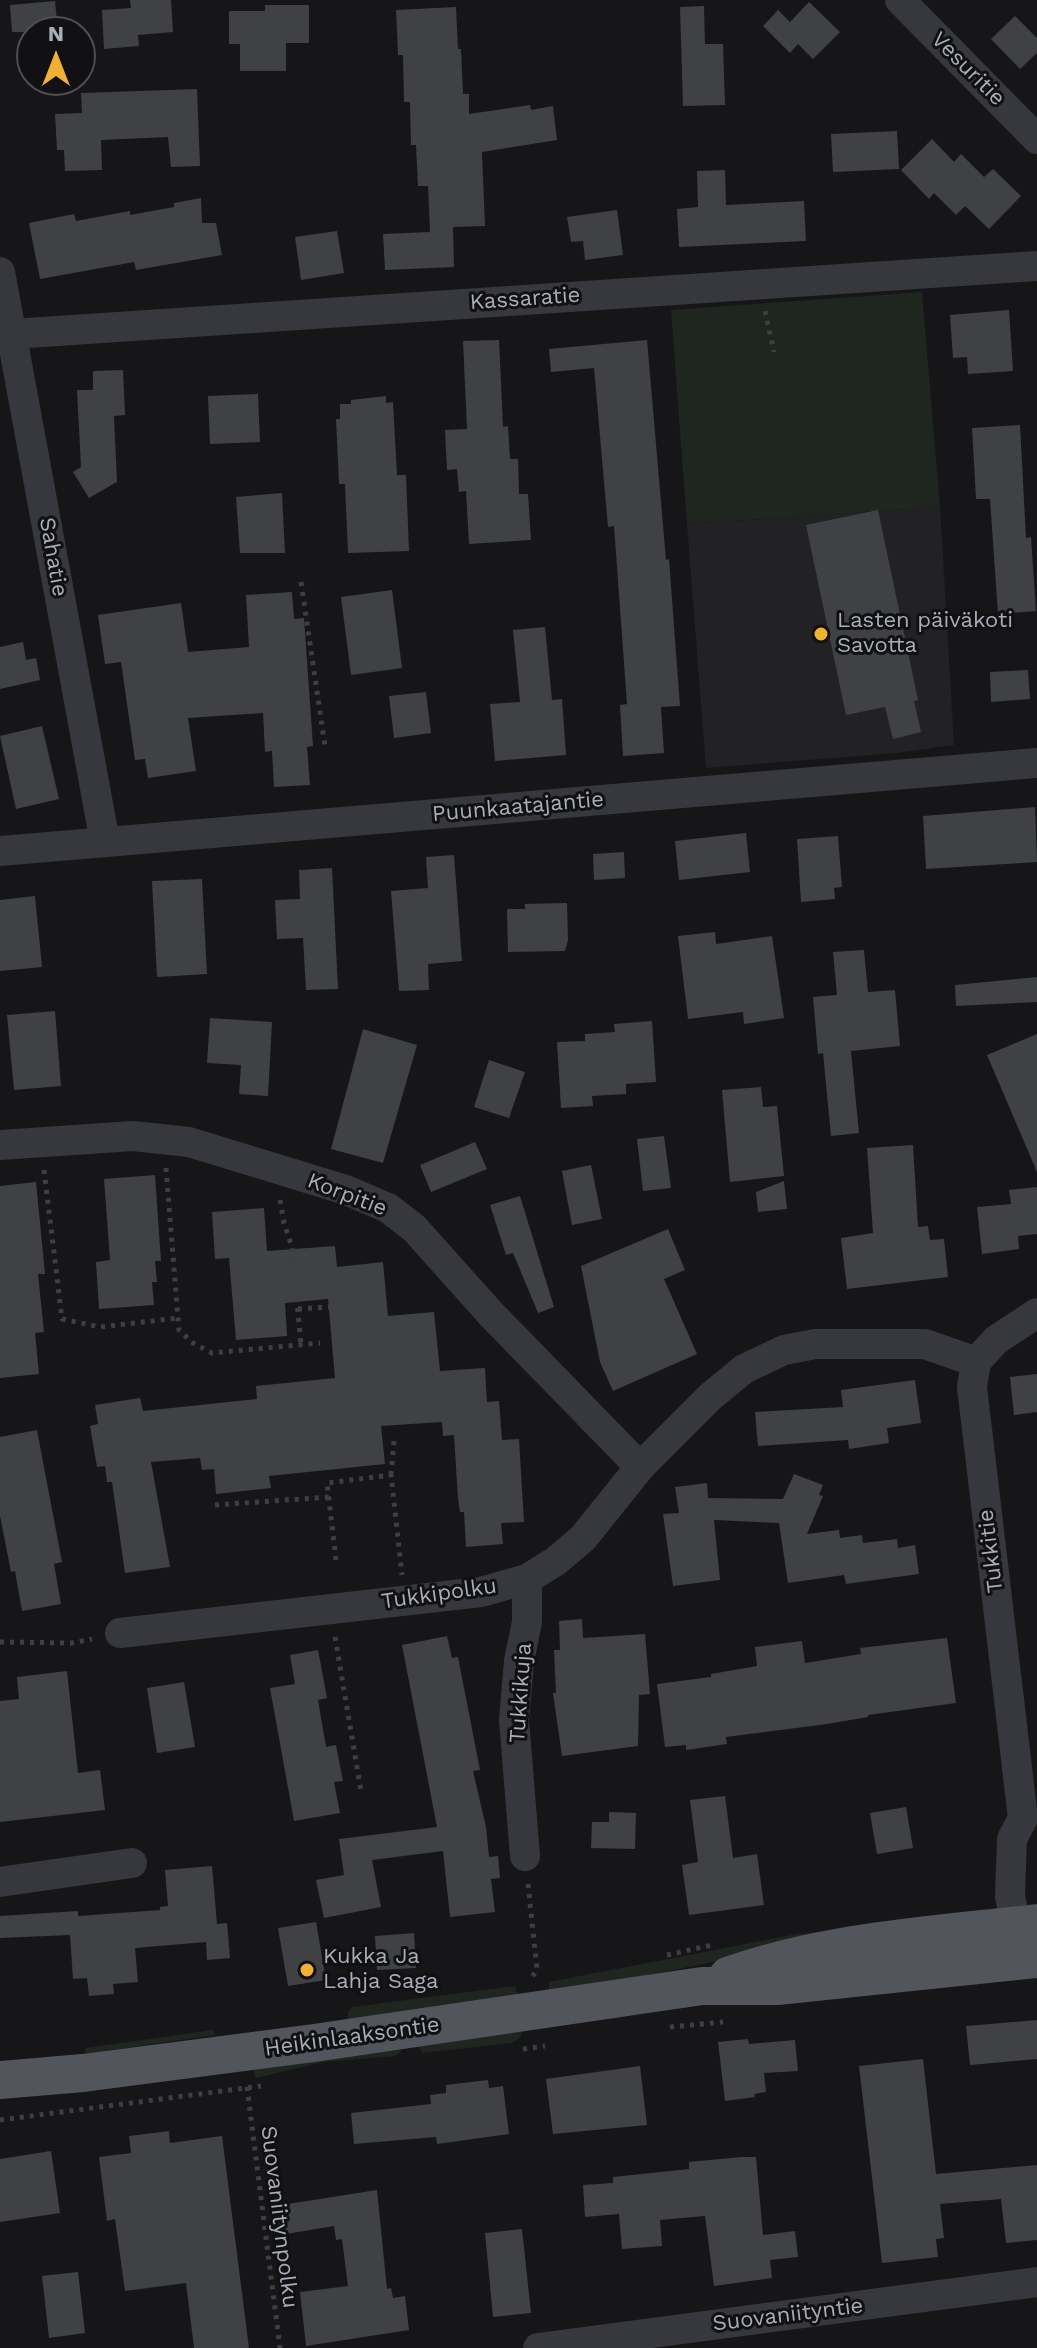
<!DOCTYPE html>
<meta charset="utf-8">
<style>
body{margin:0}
#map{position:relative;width:1037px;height:2348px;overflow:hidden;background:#161618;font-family:"Work Sans",sans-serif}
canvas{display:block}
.north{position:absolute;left:16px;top:16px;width:80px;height:80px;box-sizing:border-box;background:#111113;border:2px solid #4d4f55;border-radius:50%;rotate:0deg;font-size:22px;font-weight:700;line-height:32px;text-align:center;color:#a8adb8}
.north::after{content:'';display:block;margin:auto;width:28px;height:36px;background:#f2b134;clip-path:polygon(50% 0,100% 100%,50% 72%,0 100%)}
</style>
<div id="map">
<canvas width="1037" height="2348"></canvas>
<div class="north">N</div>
</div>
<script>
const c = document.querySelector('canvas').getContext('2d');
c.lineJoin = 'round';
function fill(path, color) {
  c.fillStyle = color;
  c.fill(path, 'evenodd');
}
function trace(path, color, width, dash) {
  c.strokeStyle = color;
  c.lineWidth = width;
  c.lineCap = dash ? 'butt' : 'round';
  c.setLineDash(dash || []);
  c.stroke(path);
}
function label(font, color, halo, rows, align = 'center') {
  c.font = font + ' "Work Sans",sans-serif';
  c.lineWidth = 6;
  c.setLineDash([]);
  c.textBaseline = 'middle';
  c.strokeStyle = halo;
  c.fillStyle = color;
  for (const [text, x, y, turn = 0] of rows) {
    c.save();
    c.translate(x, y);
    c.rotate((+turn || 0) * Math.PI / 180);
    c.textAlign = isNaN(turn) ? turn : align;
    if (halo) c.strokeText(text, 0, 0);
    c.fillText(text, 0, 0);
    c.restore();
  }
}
fill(new Path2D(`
 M940,507L954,745L896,753L706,768L687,524Z`), '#222225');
fill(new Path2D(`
 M922,292L940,507L687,524L671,310Z
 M846,1930C748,1956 649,1976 549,1993V1982L797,1934Z
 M515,1986L519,1998L348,2021V2012L352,2007Z
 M522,2029L520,2038L511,2043L422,2053L417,2044Z
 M214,2030L215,2035L85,2054V2048Z
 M399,2046L401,2052L395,2056L323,2062L256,2078L251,2065Z`), '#1e261f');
fill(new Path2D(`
 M130,0H171L173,32L138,35L139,46L104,49L102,10L131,8Z
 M55,1L58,32H12L10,5Z
 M809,2L840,32L813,59L798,44L790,53L763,26L778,10L790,22Z
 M265,5H309V43H286V71H240V44H229V11H265Z
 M704,6L705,44H723L725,105L683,106L680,7Z
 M456,7L458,49H461L463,94H469V114L530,105L531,110L553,106L557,140L482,152L485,226L453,227L454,267L385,270L383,234L430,232L428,186H418L416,145H411L410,102H404L403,55H398L396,10Z
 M1015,16L1037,38V53L1020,69L991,39Z
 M197,89L200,166L171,167L168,137L101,140L102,170L65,171L64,150H57L55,114L82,113L81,93Z
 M897,131L899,169L833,172L831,134Z
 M932,139L954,162L961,154L984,177L993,169L1021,196L989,229L965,206L956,215L934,193L929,199L901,170Z
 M725,170L726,205L804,201L806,241L679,247L677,209L698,207L697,171Z
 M201,198L202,223H216L222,255L136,270L134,262L40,279L29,223L74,214L76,221L130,211V215L174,207V203Z
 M617,210L623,255L585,260L583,241L571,242L567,217Z
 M337,231L344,273L301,280L295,237Z
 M1009,310L1013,371L968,374L967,357L953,358L950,315Z
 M499,340L503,427L508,426L510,459H518L519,494H528L531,540L469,544L466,491L459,492L457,469L447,470L445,430L467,429L463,341Z
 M647,340L666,560L669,559L680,706L661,707L664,753L623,756L620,705L627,704L614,526L608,527L594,368L551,372L549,349Z
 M123,370L125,415L114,416L117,482L89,498L73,472L81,467L77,390H93V371Z
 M258,394L260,442L210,444L208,396Z
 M386,396V403L393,402L397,475H406L409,551L348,553L345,484H339L336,419H340V404H351V400Z
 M1020,425L1026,538L1031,537L1036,611L998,614L990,499H976L972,428Z
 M282,493L285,553H240L236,497Z
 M878,510L918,700L914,701L921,732L893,739L885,707L846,715L806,525Z
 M392,590L402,668L351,675L341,597Z
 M292,592L294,619L304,618L313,746L307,747L310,785L274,787L272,751L265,752L263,713L188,718L196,771L148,778L145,759L135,760L121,662L105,664L98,615L181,603L188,652L249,647L246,595Z
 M545,627L552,700L562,699L566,755L495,761L490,704L520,702L513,630Z
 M23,642L26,660L36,658L40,680L0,689V647Z
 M1028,670L1030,699L991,702L990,672Z
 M426,692L431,733L394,738L389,696Z
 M42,726L59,799L16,809L0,736Z
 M1035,807L1037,862L926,869L923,816Z
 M746,833L750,872L679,880L675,841Z
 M838,836L842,887L834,888L835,899L801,902L797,839Z
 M624,852L625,878L594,880L593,854Z
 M454,855L462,961L428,964L429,990L399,991L391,891L428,888L426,857Z
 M332,868L338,989L306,990L303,938L277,939L275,900L300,899L299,870Z
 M202,879L207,974L157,977L152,881Z
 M35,896L42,967L0,971V900Z
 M567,903L568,940L565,951L508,952L507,909H525V904Z
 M715,932L716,944L772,936L784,1018L744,1024L743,1012L688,1019L678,936Z
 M864,950L868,992L895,990L900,1046L851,1051L859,1133L831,1136L823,1053L818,1054L813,997L837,995L833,952Z
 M1037,977V1002L956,1006L955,985Z
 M55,1011L61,1086L14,1090L7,1015Z
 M210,1018L272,1022L268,1096L239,1094L241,1065L207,1063Z
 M652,1021L656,1082L626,1084V1094L592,1096L593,1106L561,1108L557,1042L585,1041V1034L615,1032L614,1024Z
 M363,1029L417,1045L383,1163L331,1149Z
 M1037,1034V1172L987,1055Z
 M489,1060L525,1072L509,1118L474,1107Z
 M761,1087L763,1107L777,1106L784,1176L730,1182L722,1090Z
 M664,1136L671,1188L643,1191L637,1139Z
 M475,1142L487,1169L431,1192L420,1165Z
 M913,1145L918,1227L928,1226L930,1240L944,1239L948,1277L847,1289L841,1238L873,1233L867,1148Z
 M591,1165L602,1219L572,1225L562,1171Z
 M155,1175L161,1261H155L157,1282H152L154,1305L99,1309L96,1262L110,1260L104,1179Z
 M784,1181L787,1209L758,1212L756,1192Z
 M36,1182L45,1274H38L44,1332L35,1333L39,1374L0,1378V1186Z
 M1037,1187V1234L1018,1236L1019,1249L982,1254L977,1207L1011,1204L1009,1190Z
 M520,1196L554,1307L538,1313L513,1253L506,1255L490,1205Z
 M264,1208L267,1251L335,1246L337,1267L383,1262L388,1316L434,1312L440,1371L485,1368L487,1402L499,1401L502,1440L519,1439L524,1522L501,1523L503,1544L466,1547L464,1512H460L458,1499L454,1435L443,1436L442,1422L381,1426L385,1464L269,1476L271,1488L216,1494L214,1469L202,1470L200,1458L151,1462L170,1567L125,1573L112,1482H107L105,1466L97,1467L90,1426L98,1424L95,1405L140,1398L143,1411L257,1399L256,1386L335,1378L328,1299L285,1303L287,1336L236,1340L229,1258L215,1259L212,1212Z
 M668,1229L685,1270L664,1279L697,1354L613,1391L600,1362L581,1266Z
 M1037,1374V1412L1014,1415L1010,1377Z
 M915,1380L921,1423L887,1428L889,1443L849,1449L848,1440L758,1446L755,1412L843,1407L841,1390Z
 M37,1430L62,1562L54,1564L61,1604L22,1611L15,1571L11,1572L0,1516V1437Z
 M794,1474L823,1485L819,1495L823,1496L807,1534L839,1530L840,1538L862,1535L863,1543L897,1539L898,1548L915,1545L919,1574L846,1584L844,1575L788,1583L779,1523L714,1520L720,1580L673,1586L663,1514L679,1513L675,1487L707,1483L708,1498L783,1499Z
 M582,1619L583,1638L645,1634L650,1694L639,1695L638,1746L562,1756L553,1693H556L554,1650H560L559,1621Z
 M447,1636L452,1658L458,1657L480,1770L473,1771L486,1827L489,1857L498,1856L500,1878L491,1879L495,1912L450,1917L443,1851L372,1860L381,1907L324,1918L316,1880L344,1875L339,1839L437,1827L402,1645Z
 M947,1638L956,1703L868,1715V1717L827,1724L726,1737L727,1744L686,1750V1745L665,1747L657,1684L711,1677V1674L757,1666L755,1647L802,1641L805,1663L861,1654L860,1648Z
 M318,1650L327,1698L318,1700L326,1747L336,1745L343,1781L334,1782L340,1813L294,1821L270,1688L295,1684L290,1655Z
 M67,1671L78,1773L100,1770L105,1810L0,1822V1701L19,1699L17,1677Z
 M184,1682L195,1747L157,1753L147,1688Z
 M725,1796L733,1858L757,1854L764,1905L689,1915L682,1865L698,1862L690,1800Z
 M906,1807L913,1848L877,1854L870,1813Z
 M609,1812L636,1813L635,1849L591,1848L592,1822H609Z
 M212,1866L217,1924L227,1923L230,1958L207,1960L206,1942L135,1948L138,1982L113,1984L114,1994L89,1996L87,1978L73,1979L70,1935L0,1938V1916L78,1911V1916L160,1910V1907L168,1906L165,1870Z
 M316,1922L326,1980L288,1986L278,1928Z
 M414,1933L416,1968L377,1970L375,1936Z
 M1037,2020V2059L970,2065L966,2026Z
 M748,2039L749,2044L795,2040L798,2071L764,2073L766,2092L754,2094L755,2097L725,2101L718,2042Z
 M923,2059L936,2174L1037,2165V2240L1006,2243L1001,2199L940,2204L944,2238L936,2239L938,2257L882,2263L859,2066Z
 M640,2066L647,2125L553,2134L546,2079Z
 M488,2080L489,2088L503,2086L509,2134L437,2144L436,2137L354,2144L351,2113L431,2104L430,2095L446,2093V2085Z
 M169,2131L170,2143L222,2136L249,2348H194L186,2283L125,2291L115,2219L107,2221L99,2157L131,2153L129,2136Z
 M51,2151L60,2213L0,2222V2159Z
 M741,2157H756L763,2235L795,2231L798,2257L770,2260L772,2278L714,2286L705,2216L660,2220L662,2246L622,2249L619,2214L585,2217L583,2185L613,2183V2177L689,2169V2162Z
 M377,2190L387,2289L391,2288L393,2298L405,2296L409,2330L306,2346L300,2292L348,2286L342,2239L336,2240L334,2226L280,2235L275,2206Z
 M522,2229L531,2313L493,2317L485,2233Z
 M78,2272L85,2333L49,2338L42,2276Z`), '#404145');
trace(new Path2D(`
 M765,311L774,352
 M301,582L325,746
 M166,1168L179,1330L193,1343L212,1353L320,1343
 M44,1170L62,1319L100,1327L178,1318
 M280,1200L284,1223L292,1247L301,1345
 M298,1309L329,1307
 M391,1475L394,1441
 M215,1505L329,1497
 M336,1560L327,1483L391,1475L402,1575
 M335,1637L361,1791
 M0,1642L72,1643L92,1639
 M528,1884L537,1969L531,1979
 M667,1955L712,1945
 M670,2027L723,2022
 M523,2049L545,2046
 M247,2087L280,2348
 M0,2120L261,2086`), '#3d3f44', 5, [4, 6]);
trace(new Path2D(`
 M900,0L1037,139
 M0,272L105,842
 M12,334L1037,266
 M0,851L1037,763
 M0,1145L133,1136L189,1142L346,1190L388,1208L414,1228L491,1314L640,1467
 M120,1633L481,1592L527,1579L556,1561L583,1538L640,1467L710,1397L744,1369L784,1350L815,1344H925L976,1362
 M525,1856L514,1720L519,1661L527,1622V1579
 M0,1882L132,1863
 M1030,1942L1016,1925L1010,1896L1012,1839L1023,1818L972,1387L976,1362L996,1340L1037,1313
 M538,2348L1037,2282`), '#37383d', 30);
trace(new Path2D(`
 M728,1976C826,1941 933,1935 1037,1923
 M0,2080L83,2073L314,2043L702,1986H777L1037,1959`), '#53555c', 38);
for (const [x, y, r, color] of [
 [821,634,8,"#f2b134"],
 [307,1970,8,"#f2b134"]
]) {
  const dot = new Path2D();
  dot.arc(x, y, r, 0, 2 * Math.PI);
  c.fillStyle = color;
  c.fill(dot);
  trace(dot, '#111113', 3);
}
label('22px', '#a8adb8', '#111113', [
 ["Vesuritie",968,69,45],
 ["Kassaratie",525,299,-4],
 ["Sahatie",53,557,80],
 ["Puunkaatajantie",518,807,-5],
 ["Korpitie",347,1195,21],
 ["Tukkitie",991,1551,-97],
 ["Tukkipolku",439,1594,-8],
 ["Tukkikuja",521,1693,-86],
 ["Heikinlaaksontie",352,2037,-8],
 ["Suovaniitynpolku",279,2217,83],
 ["Suovaniityntie",788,2315,-7]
]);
label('22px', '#a8adb8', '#111113', [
 ["Lasten päiväkoti",837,621],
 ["Savotta",837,646],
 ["Kukka Ja",323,1957],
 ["Lahja Saga",323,1982]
], 'left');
</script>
